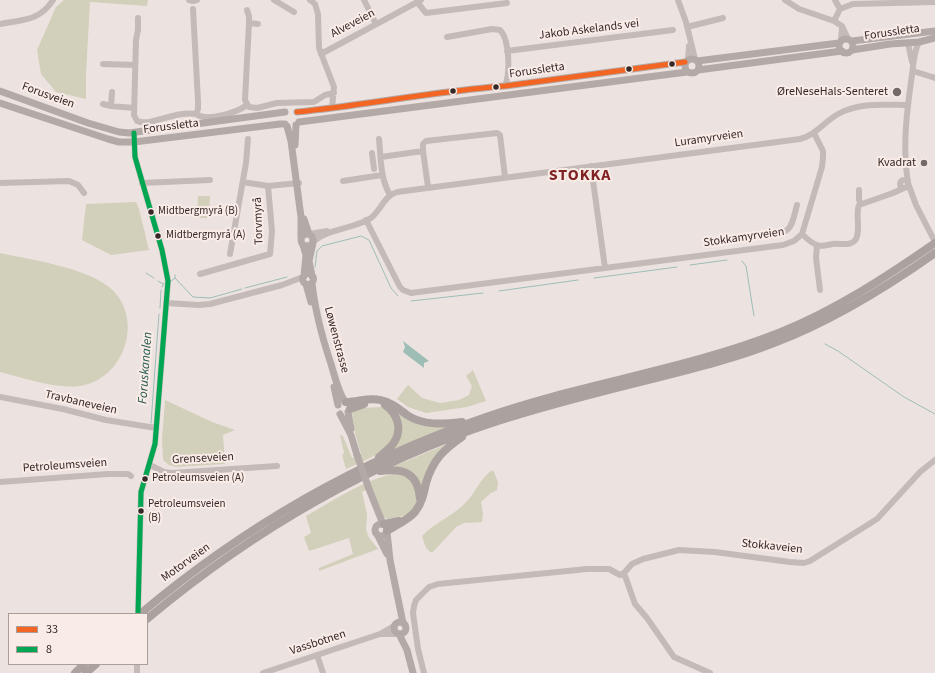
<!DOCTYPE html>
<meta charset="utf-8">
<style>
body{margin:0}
#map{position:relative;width:935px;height:673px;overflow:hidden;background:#ece3e0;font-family:"Source Sans 3",sans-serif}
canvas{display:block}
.legend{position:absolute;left:8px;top:613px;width:140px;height:52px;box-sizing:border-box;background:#f9ece7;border:1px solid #ab9e9a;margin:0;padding:5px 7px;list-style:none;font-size:12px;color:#352827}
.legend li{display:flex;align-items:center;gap:8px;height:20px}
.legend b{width:20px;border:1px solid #ab9e9a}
</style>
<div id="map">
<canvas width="935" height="673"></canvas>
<ul class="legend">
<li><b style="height:5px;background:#f26522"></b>33</li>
<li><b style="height:5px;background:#00a651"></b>8</li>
</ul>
</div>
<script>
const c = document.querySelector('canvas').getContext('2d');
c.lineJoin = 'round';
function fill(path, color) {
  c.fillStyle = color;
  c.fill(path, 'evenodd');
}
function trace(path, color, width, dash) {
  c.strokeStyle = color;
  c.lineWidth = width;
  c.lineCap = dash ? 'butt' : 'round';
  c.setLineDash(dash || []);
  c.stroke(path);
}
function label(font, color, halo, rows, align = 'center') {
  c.font = font + ' "Source Sans 3",sans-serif';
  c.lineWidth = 4;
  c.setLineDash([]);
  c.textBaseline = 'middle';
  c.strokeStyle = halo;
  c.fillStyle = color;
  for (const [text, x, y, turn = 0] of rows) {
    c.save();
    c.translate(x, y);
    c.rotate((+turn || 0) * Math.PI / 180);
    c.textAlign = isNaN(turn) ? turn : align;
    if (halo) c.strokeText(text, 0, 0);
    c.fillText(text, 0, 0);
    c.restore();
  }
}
fill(new Path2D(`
 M64,0H148L147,6L90,2L86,74V99L56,92L41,74L37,50L56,7Z
 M198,196H210L209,218H197Z
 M136,202L139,209L149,250L111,255L82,240L86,204Z
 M0,253C32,260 84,267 109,287C145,316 126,379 80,386C54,389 25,378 0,372Z
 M473,370L486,401L467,407L426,413L408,407L397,399L408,385L422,398L440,403L459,400L469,395L472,386L466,376Z
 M165,400L212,422L235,430L223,435L225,464L176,467L169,465L163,460L162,439Z
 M381,407C387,409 394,417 395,423C399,450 365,460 346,469L342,455L344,453L340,435L343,436L352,458L361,454L355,433L352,412L363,408Z
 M395,412L449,427L389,453L398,440Z
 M445,445L446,447L423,490L394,466Z
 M493,470L498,482L497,490L491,493L481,502L483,514L482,522L464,523L456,527L433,552H430L426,548L422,536C436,521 456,515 469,499C477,489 482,476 493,470Z
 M393,474C400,475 405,476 411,480C419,487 419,503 412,511C407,516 395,518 388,519L383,517L371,487L362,492L367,514L366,529L368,536L378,549L319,571V568L353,554L349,538L309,551L304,537L311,533L306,516C333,501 363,480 393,474Z`), '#d2cfba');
fill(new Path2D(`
 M403,341L429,361L424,363V368L403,352L405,347Z`), '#9dbdb5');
trace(new Path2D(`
 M742,261L746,266L754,316
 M690,265L727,260
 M315,267L317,251L322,246L361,236L369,240L391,288L398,296
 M146,273L154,278
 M175,278L193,297L210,298L242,289
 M594,278L677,267
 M158,281L163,284
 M171,281L175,278V275
 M162,287L164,283
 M245,288L287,277
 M499,291L578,280
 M411,301L483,293
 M160,308L161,290
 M825,344L838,351L904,397L935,414
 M151,423L159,314`), '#9dbdb5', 1);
trace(new Path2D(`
 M189,0L193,1L197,0
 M274,0L294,12
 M310,0L315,4L318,14L319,48L334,87L332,108
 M364,0L376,24
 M678,0L686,22L695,59
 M785,0L799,9L834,21L840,9L853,4L935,2
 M835,0L840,9
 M417,2L426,13L507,3
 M247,10L249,16V23L245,100L249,107L257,108L277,103L314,102L325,95L334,93
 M138,18V30L136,40L134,115L137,121C151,127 176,110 196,114L198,109V101L193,9
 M834,21L842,26L848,39
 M249,23L258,24
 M0,24C22,20 40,21 53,0
 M687,27L723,18
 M447,37L492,29L500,30C510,40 510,74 505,86
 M841,40L842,28
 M908,43L912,62
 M507,51L673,30
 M321,54L421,0
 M688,60L689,46
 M103,64L135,65
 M913,71L935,78
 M103,104L111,106L134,108
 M111,106L112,92
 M196,114C207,122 236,113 247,105
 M134,133L135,157L162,250L168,281L155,444L141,492L138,614
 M379,139C381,158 380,178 390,195
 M423,151V144L426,141L497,133L500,135L505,177
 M372,153L374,169
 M381,157L423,151L428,187
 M591,166L605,268
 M900 184a4 4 0 1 1 8 0a4 4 0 1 1-8 0Z
 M343,181L382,175
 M243,182L268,186L299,183
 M908,182C902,147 907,110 912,75C913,65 914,51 919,42
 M0,183L69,181L78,185L84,193
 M142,183L210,180
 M908,183L916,205L935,242
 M859,190V200L861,204
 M366,220L400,287L403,290L411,293L783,245L794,241L802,234L822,167L823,157V151L814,133
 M310,234L327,231
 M802,234C807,239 811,243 817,245C822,247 827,245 833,244C840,243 851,247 856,239C861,229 855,215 859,205L893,193L904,188
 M768,236C793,232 791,227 797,205
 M314,241C330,228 354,229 371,218C381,210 384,196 397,192L800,139C816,135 824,122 838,114C859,102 885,105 908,105
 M817,245L816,258L820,290
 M230,254L246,163L248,139
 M200,274L270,254L272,231L268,186
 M166,303L199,305L210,304L282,285L303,277
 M0,397L63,409L106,420L156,428
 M150,465L164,472L172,473L277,466
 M0,482L108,474H128L131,476
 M624,573L635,604L647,618L674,657L710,673
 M394,626L380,634H397
 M317,655L323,673
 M137,673V664
 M263,673L380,634
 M424,673L418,649L413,613L414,606L416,600L429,587L438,584L587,569H609L620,575L624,573L632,564L643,559L679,550L715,552L790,562L804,563L810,561L877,519L920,472L935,460`), '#c4bbb9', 6);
trace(new Path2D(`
 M839 46a7 7 0 1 1 14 0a7 7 0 1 1-14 0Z
 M852,41L935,31
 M852,50L890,44L919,42L935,38
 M685 66a7 7 0 1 1 14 0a7 7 0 1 1-14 0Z
 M697,61L839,43
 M698,70L842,51
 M0,91L88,123L119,132L129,133L285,112
 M0,103L108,139L119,142H134L280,124H285
 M297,112C367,105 436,91 505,86L685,62
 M299,122L687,72
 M287,126L291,141L301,217V237
 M295,145L296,125
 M304,219L309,234
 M301 240a6 6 0 1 1 12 0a6 6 0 1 1-12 0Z
 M303,245L306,255L304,276
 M302.5 279a5.5 5.5 0 1 1 11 0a5.5 5.5 0 1 1-11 0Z
 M312,276L309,261L313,243
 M312,283C315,311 322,337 331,364C335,377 338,391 345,402
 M306,284L311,302
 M334,387L338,405
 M348,412L351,429
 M340,414L351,435L357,455
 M369,489L383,524
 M375 530a6 6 0 1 1 12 0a6 6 0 1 1-12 0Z
 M387,532L390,560L403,623
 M377,534L387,554
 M394 628a6 6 0 1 1 12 0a6 6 0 1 1-12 0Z
 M399,634L407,650L413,673`), '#b3aaa8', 7);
trace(new Path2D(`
 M346,402C358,402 369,397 380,400C391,402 399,409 407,415C424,426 443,424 462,422
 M350,409L364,404
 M379,457C384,453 389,449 393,444C403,430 398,414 385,405
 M380,471C404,468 418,473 420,499
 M384,524L399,521
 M387,531C396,525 408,520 415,512C422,503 424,493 426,483C433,460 443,450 462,437
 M140,614C242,528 360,460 486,417C583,383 686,370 781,332C837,309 886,277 935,243
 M147,619C251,532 369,463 498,421C550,404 603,391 656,378C696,368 736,358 774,343C832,321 884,289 935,253
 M75,673L84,664
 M86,673L96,664`), '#aba29f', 8);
trace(new Path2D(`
 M357,455L369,489`), '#b3aaa8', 7);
trace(new Path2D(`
 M297,112C367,105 436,91 505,86L685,62`), '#f26522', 5);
trace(new Path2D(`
 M134,133L135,157L162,250L168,281L155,444L141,492L138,614`), '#00a651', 5);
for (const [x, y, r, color] of [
 [672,64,3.5,"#352827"],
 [629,69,3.5,"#352827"],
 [496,87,3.5,"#352827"],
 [453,91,3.5,"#352827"],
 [897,92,5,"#756968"],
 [924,163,4,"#756968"],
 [151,212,3.5,"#352827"],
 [158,236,3.5,"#352827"],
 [145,479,3.5,"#352827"],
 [141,511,3.5,"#352827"]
]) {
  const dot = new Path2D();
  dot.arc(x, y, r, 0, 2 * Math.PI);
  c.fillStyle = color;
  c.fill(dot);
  trace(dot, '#f9ece7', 1.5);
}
label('11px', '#352827', '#f9ece7', [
 ["Midtbergmyrå (B)",158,212],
 ["Midtbergmyrå (A)",166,236],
 ["Petroleumsveien (A)",152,479],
 ["Petroleumsveien",148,505],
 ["(B)",148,519]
], 'left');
label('12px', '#352827', '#f9ece7', [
 ["Alveveien",353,24,-28],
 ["Jakob Askelands vei",589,30,-7],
 ["Forussletta",892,33,-8],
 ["Forussletta",537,71,-8],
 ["Forusveien",48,96,20],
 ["Forussletta",171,127,-7],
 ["Luramyrveien",709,139,-8],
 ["Torvmyrå",259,221,-92],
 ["Stokkamyrveien",744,238,-8],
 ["Løwenstrasse",336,340,75],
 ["Travbaneveien",81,403,13],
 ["Grenseveien",203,459,-3],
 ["Petroleumsveien",65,466,-4],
 ["Stokkaveien",772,547,6],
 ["Motorveien",186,563,-36],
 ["Vassbotnen",318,643,-18]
]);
label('12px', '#352827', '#f9ece7', [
 ["ØreNeseHals-Senteret",888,92],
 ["Kvadrat",916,163]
], 'right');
label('italic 13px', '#1e554b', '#f9ece7', [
 ["Foruskanalen",146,368,-86]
]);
c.letterSpacing = '1px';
label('bold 16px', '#812324', '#f9ece7', [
 ["STOKKA",580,176]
]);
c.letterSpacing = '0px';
</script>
